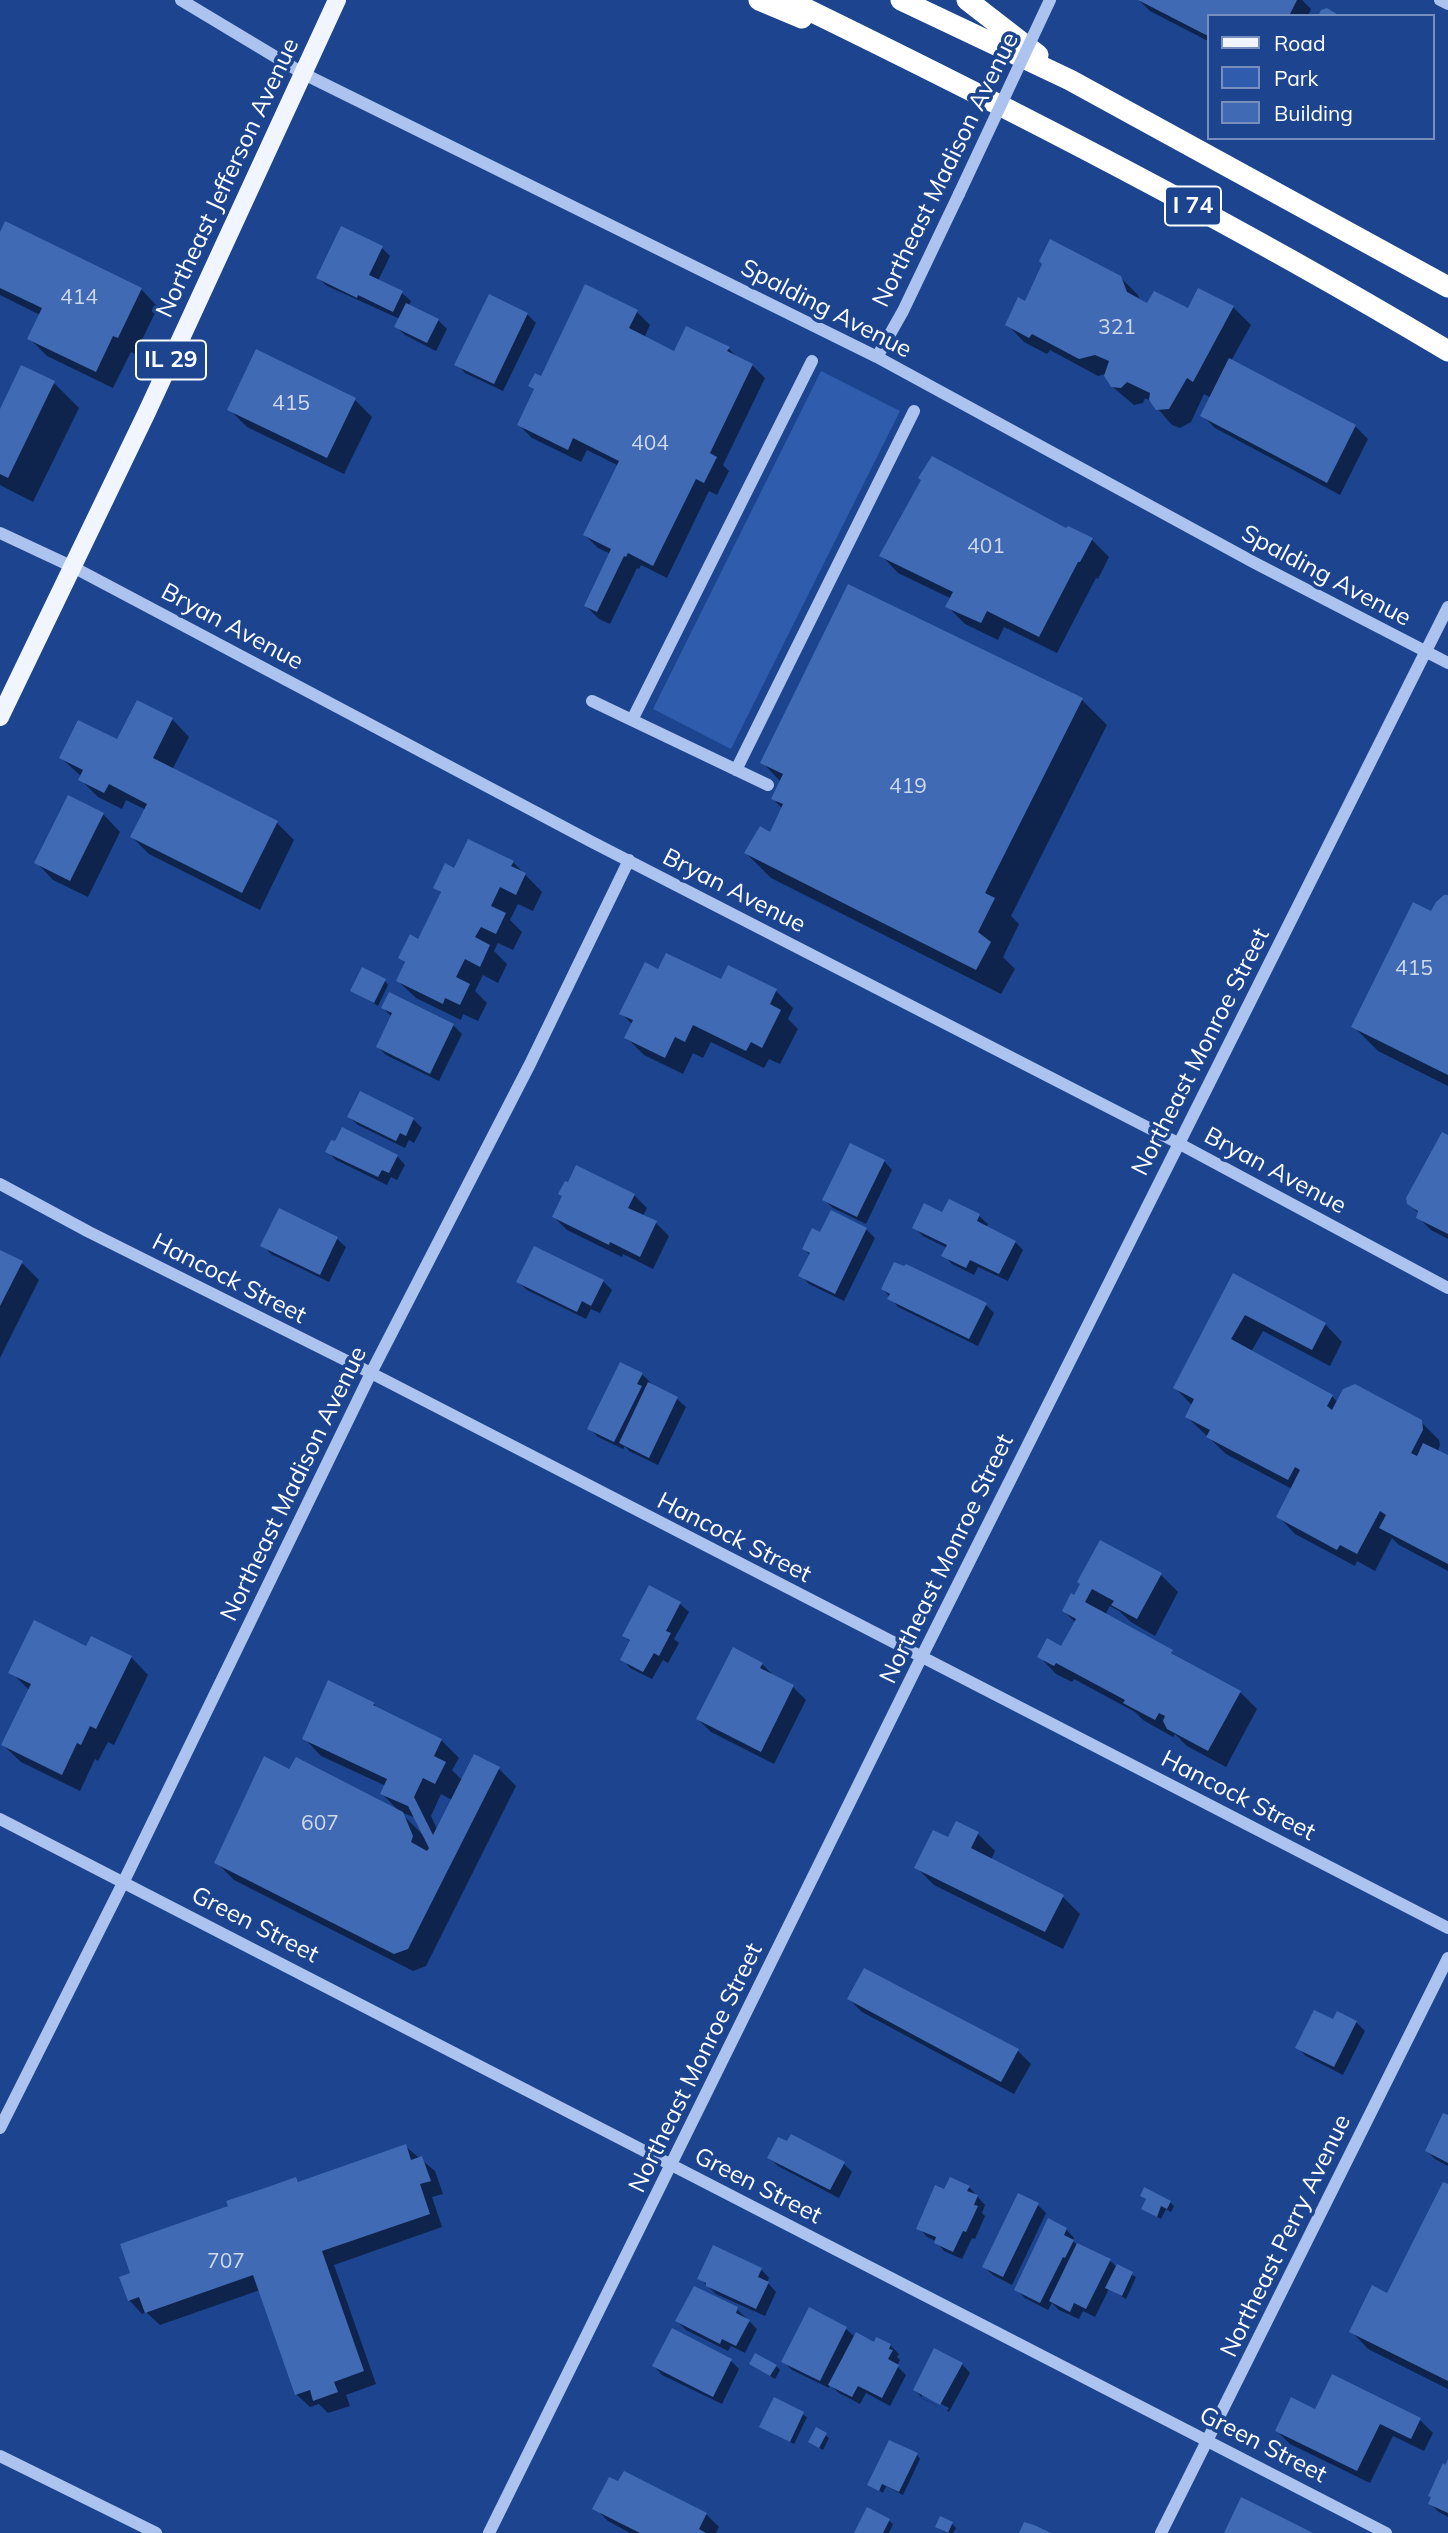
<!DOCTYPE html>
<style>
body{margin:0}
#map{position:relative;width:1448px;height:2533px;overflow:hidden;background:#1c448f;font-family:Mulish,sans-serif}
canvas{display:block}
.legend{position:absolute;left:1207px;top:14px;width:228px;height:126px;box-sizing:border-box;background:#1c448f;border:2px solid #778fbc;margin:0;padding:9px 12px;list-style:none;font-size:21px;color:#fff}
.legend li{display:flex;align-items:center;gap:14px;height:35px}
.legend b{width:35px;border:2px solid #778fbc}
</style>
<div id="map">
<canvas width="1448" height="2533"></canvas>
<ul class="legend">
<li><b style="height:9px;background:#f1f5ff"></b>Road</li>
<li><b style="height:19px;background:#305cad"></b>Park</li>
<li><b style="height:19px;background:#416ab5"></b>Building</li>
</ul>
</div>
<script>
const c = document.querySelector('canvas').getContext('2d');
c.lineJoin = 'round';
function fill(path, color) {
  c.fillStyle = color;
  c.fill(path, 'evenodd');
}
function trace(path, color, width, dash) {
  c.strokeStyle = color;
  c.lineWidth = width;
  c.lineCap = dash ? 'butt' : 'round';
  c.setLineDash(dash || []);
  c.stroke(path);
}
function label(font, color, halo, rows, align = 'center') {
  c.font = font + ' Mulish,sans-serif';
  c.lineWidth = 7;
  c.setLineDash([]);
  c.textBaseline = 'middle';
  c.strokeStyle = halo;
  c.fillStyle = color;
  for (const [text, x, y, turn = 0] of rows) {
    c.save();
    c.translate(x, y);
    c.rotate((+turn || 0) * Math.PI / 180);
    c.textAlign = isNaN(turn) ? turn : align;
    if (halo) c.strokeText(text, 0, 0);
    c.fillText(text, 0, 0);
    c.restore();
  }
}
fill(new Path2D(`
 M821,371L900,411L731,749L653,709Z`), '#305cad');
fill(new Path2D(`
 M1139,0H1302L1311,9L1308,16H1208V41L1150,11Z
 M0,235L141,289L158,307L135,354L131,352L113,388L47,356L29,338L40,315L0,295Z
 M382,248L390,256L378,281L402,293L411,301L409,306L438,320L447,329L436,351L405,335L396,327L400,319L327,286L318,278Z
 M1120,277L1138,295L1140,301L1148,305L1188,311L1233,307L1251,325L1231,361L1355,426L1368,439L1340,495L1215,428L1202,415L1211,398L1204,394L1191,422L1180,428L1172,425L1151,401L1145,398L1143,403L1134,405L1108,383L1105,374L1098,376L1050,350L1047,354L1024,342L1007,324L1025,304Z
 M586,287L637,312L650,325L644,338L675,353L729,349L738,358L752,365L765,378L723,465L729,471L717,495L709,491L667,578L641,565L639,569L637,568L610,624L599,619L586,606L611,554L598,548L585,535L619,466L587,450L581,462L532,438L519,425L535,391L531,386L542,378Z
 M527,314L536,323L503,391L465,373L457,364Z
 M54,383L79,408L33,502L0,485V413Z
 M355,400L372,417L344,474L247,427L229,409Z
 M1067,530L1092,540L1109,557L1098,579L1096,578L1057,653L1004,627L998,640L965,624L948,607L952,599L898,573L881,555Z
 M1082,700L1107,725L1011,916L1019,924L1003,957L1015,969L1001,994L771,878L746,853L771,834L783,809L773,799L781,782L762,762Z
 M172,719L189,737L172,770L277,823L294,840L260,910L149,854L132,837L146,810L126,800L122,809L98,797L80,779L82,777L61,758L118,742Z
 M103,814L120,832L88,897L53,880L36,862Z
 M513,862L542,892L533,911L518,904L510,920L522,932L513,950L498,943L494,951L507,964L498,983L483,975L475,991L487,1003L478,1021L463,1014L461,1020L416,998L398,981L406,964L400,958L419,941L442,894L435,887L455,870Z
 M1448,897V1086L1378,1051L1353,1026L1432,913Z
 M659,972L776,991L793,1008L788,1019L798,1029L780,1064L769,1059L764,1068L711,1042L703,1058L693,1053L683,1074L644,1055L626,1037L633,1025L621,1013Z
 M385,981L388,985L378,1006L353,991Z
 M383,1008L453,1025L462,1034L439,1081L386,1055L378,1047L392,1017Z
 M349,1117L413,1119L422,1128L414,1143L409,1140L405,1148L358,1125Z
 M1448,1137V1239L1431,1230L1418,1217L1419,1214L1409,1203Z
 M336,1143L397,1156L405,1165L397,1180L391,1177L387,1185L336,1160L327,1151Z
 M884,1161L892,1170L866,1224L833,1208L824,1200Z
 M634,1195L647,1208L643,1216L656,1223L669,1236L653,1269L623,1254L622,1257L567,1230L554,1217Z
 M280,1211L337,1239L346,1247L329,1282L271,1254L263,1245Z
 M943,1215L979,1216L988,1224L986,1228L1015,1242L1023,1250L1008,1281L978,1267L974,1275L952,1264L944,1255L947,1248L923,1236L915,1228Z
 M866,1229L875,1238L844,1301L809,1284L801,1275L810,1255L804,1249L821,1234Z
 M0,1252L22,1263L39,1280L0,1358Z
 M1233,1276L1325,1324L1342,1342L1330,1366L1263,1331L1251,1352L1332,1396L1338,1403L1417,1418L1439,1440L1440,1445L1438,1451L1448,1457V1571L1399,1545L1392,1538L1375,1571L1357,1561L1355,1566L1295,1534L1278,1516L1292,1489L1226,1454L1187,1417L1193,1406L1175,1388Z
 M603,1281L612,1290L600,1313L591,1309L586,1319L527,1290L518,1282Z
 M883,1289L986,1305L994,1313L978,1346L898,1307Z
 M642,1374L651,1383L650,1385L677,1399L686,1407L658,1465L629,1451L625,1446L623,1449L598,1437L589,1428Z
 M1161,1575L1178,1592L1155,1636L1131,1622L1119,1611L1110,1606L1105,1615L1240,1692L1257,1709L1226,1767L1187,1746L1175,1734L1173,1737L1143,1720L1135,1712L1074,1679L1072,1682L1056,1674L1039,1656L1062,1649L1076,1623L1064,1611L1081,1585Z
 M650,1587L680,1604L689,1612L674,1639L679,1643L668,1663L663,1660L652,1679L630,1668L622,1659L631,1642L624,1636Z
 M87,1648L131,1657L148,1675L114,1745L108,1742L98,1761L95,1759L80,1791L21,1762L3,1745L30,1691L11,1672Z
 M762,1664L775,1677L793,1687L806,1700L774,1764L711,1732L698,1719Z
 M374,1704L380,1711L441,1740L459,1758L452,1770L462,1780L499,1769L516,1786L426,1966L413,1971L234,1880L216,1862L290,1772L399,1811L382,1794L386,1786L321,1756L304,1738ZM441,1794L452,1800L437,1829L431,1816ZM400,1812L416,1818L424,1836Z
 M978,1834L995,1851L991,1860L1062,1896L1080,1914L1063,1949L934,1885L916,1867L949,1840Z
 M865,1970L1018,2051L1031,2064L1014,2094L862,2012L849,1999Z
 M1356,2022L1365,2031L1343,2075L1306,2056L1297,2047Z
 M1448,2117V2166L1435,2159L1427,2151Z
 M405,2146L435,2171L443,2194L432,2197L442,2227L334,2265L376,2384L346,2395L350,2406L328,2413L319,2404L310,2407L296,2394L260,2290L160,2325L146,2312L142,2314L129,2300L133,2274L230,2207L296,2179L300,2183Z
 M769,2157L844,2164L852,2172L839,2198L778,2166Z
 M1448,2186V2389L1368,2349L1351,2331L1388,2296Z
 M969,2187L985,2205L982,2213L985,2216L975,2239L972,2238L962,2259L944,2251L936,2241L927,2237L919,2228L945,2192Z
 M1142,2196L1170,2202L1174,2206L1171,2212L1166,2209L1161,2219L1144,2209L1147,2200Z
 M1038,2205L1046,2213L1012,2285L993,2275L984,2267Z
 M1066,2229L1074,2238L1073,2241L1078,2246L1110,2261L1117,2267L1136,2277L1126,2299L1109,2289L1095,2317L1083,2311L1079,2319L1059,2310L1052,2303L1048,2310L1025,2298L1016,2289Z
 M761,2269L769,2278L767,2282L776,2292L765,2316L716,2294L699,2278Z
 M737,2309L757,2329L745,2353L731,2346L728,2351L686,2330L677,2321Z
 M809,2310L846,2329L855,2337L874,2344L890,2345L899,2354L897,2357L900,2360L897,2366L906,2375L890,2406L866,2393L860,2404L839,2393L830,2385L829,2388L792,2370L783,2361Z
 M731,2361L739,2369L722,2404L662,2375L654,2366Z
 M751,2364L776,2366L780,2370L775,2379Z
 M962,2364L970,2373L949,2412L923,2399L915,2390ZM922,2394L949,2408L947,2411L922,2398Z
 M774,2400L807,2417L794,2444L761,2427Z
 M1316,2412L1420,2420L1433,2433L1424,2451L1393,2436L1370,2483L1290,2444L1277,2431Z
 M825,2435L829,2438L823,2450L810,2442Z
 M917,2455L920,2459L903,2495L886,2486L883,2493L869,2484Z
 M1448,2463V2517L1439,2512L1430,2504Z
 M595,2508L706,2514L719,2527L716,2533H630L608,2521Z
 M889,2521L893,2524L889,2533H856Z
 M952,2524L956,2528L953,2533H946L937,2527Z`), '#0007');
fill(new Path2D(`
 M1138,0H1297L1289,16H1208V36Z
 M1327,8L1340,16H1318L1321,10Z
 M5,221L142,288L118,338L113,336L96,372L27,339L42,308L0,288V232Z
 M341,226L383,246L369,275L403,291L393,312L358,295L357,298L316,278Z
 M1050,239L1121,276L1127,292L1147,303L1154,291L1188,308L1198,288L1234,306L1193,382L1187,378L1169,409L1156,410L1149,400L1150,393L1127,382L1121,388L1111,387L1104,376L1109,361L1095,355L1079,359L1032,334L1029,338L1005,325L1018,297L1025,301L1042,264L1039,261Z
 M585,284L638,310L629,328L674,351L686,326L730,347L727,351L753,364L710,453L717,457L704,483L696,479L653,566L628,553L626,557L624,556L597,612L584,606L611,549L583,535L619,461L573,438L568,450L517,425L534,389L528,386L535,373L541,376Z
 M489,294L528,313L494,384L454,365Z
 M406,303L439,319L427,343L394,327Z
 M256,349L356,398L327,458L227,410Z
 M1229,358L1356,425L1327,483L1200,416Z
 M21,365L55,381L8,478L0,474V409Z
 M932,456L1066,528L1068,526L1093,538L1080,562H1078L1039,637L987,611L981,623L945,607L953,592L879,556L921,480L918,478Z
 M848,584L1083,698L985,893L995,898L978,932L991,942L976,970L744,853L760,826L770,832L783,804L771,799L783,774L760,763Z
 M137,700L173,718L153,758L278,821L242,893L130,837L147,804L109,784L104,793L78,780L83,770L59,758L78,720L117,739Z
 M68,795L104,813L70,881L34,863Z
 M468,839L514,861L511,866L526,873L516,895L500,887L491,906L506,913L496,934L481,927L475,937L490,945L480,967L465,959L456,977L470,984L460,1005L445,998L443,1004L396,981L405,962L398,958L410,934L418,939L441,892L433,888L445,863L454,868Z
 M1444,895H1448V1075L1351,1027L1413,902L1431,911L1436,902Z
 M666,953L721,979L728,965L777,989L770,1004L781,1010L762,1048L751,1042L746,1051L693,1025L685,1042L675,1037L665,1058L624,1038L633,1020L619,1014L645,962L658,969Z
 M362,967L386,979L374,1003L350,991Z
 M389,992L454,1024L430,1074L376,1047L392,1013L381,1008Z
 M360,1091L414,1118L406,1136L400,1133L396,1141L347,1117Z
 M342,1127L398,1155L389,1173L382,1170L378,1177L325,1152L331,1140L335,1141Z
 M1442,1132L1448,1135V1234L1416,1218L1418,1211L1407,1204L1406,1198Z
 M850,1143L885,1160L857,1217L822,1200Z
 M576,1165L635,1194L628,1208L657,1221L640,1257L610,1242L609,1245L552,1217L562,1196L558,1194L565,1181L568,1182Z
 M949,1199L980,1214L977,1221L1016,1241L999,1274L970,1260L966,1268L941,1256L947,1245L912,1228L924,1203L942,1212Z
 M279,1208L338,1237L320,1275L260,1246Z
 M831,1210L867,1228L835,1294L798,1276L810,1253L802,1249L812,1228L820,1232Z
 M534,1246L604,1280L591,1306L582,1301L577,1312L516,1282Z
 M0,1250L23,1261L0,1306Z
 M894,1262L904,1266L906,1264L987,1303L969,1339L887,1299L890,1294L881,1289Z
 M1233,1273L1326,1323L1312,1350L1245,1315L1231,1339L1333,1395L1327,1406L1332,1410L1343,1389L1355,1384L1422,1420L1423,1430L1411,1453L1417,1456L1423,1443L1448,1455V1564L1379,1528L1386,1515L1380,1511L1357,1554L1340,1545L1337,1550L1276,1517L1300,1470L1295,1467L1288,1480L1206,1437L1210,1430L1185,1417L1194,1399L1173,1388Z
 M620,1362L643,1373L637,1384L642,1386L614,1442L587,1429Z
 M648,1382L678,1397L649,1458L619,1443Z
 M1100,1540L1162,1573L1137,1619L1111,1605L1114,1601L1092,1589L1085,1602L1173,1650L1171,1653L1241,1691L1208,1751L1167,1729L1163,1721L1165,1716L1159,1713L1155,1720L1123,1703L1125,1700L1056,1663L1054,1666L1037,1657L1047,1638L1061,1646L1076,1619L1062,1611L1071,1593L1074,1595L1080,1584L1077,1582Z
 M649,1585L681,1602L666,1631L671,1633L659,1656L654,1653L643,1672L620,1660L630,1640L622,1636Z
 M34,1620L86,1646L91,1636L132,1656L96,1729L90,1726L81,1745L77,1743L62,1775L1,1745L31,1684L8,1673Z
 M733,1647L763,1663L760,1668L794,1685L761,1752L696,1719Z
 M328,1680L375,1703L373,1705L442,1739L434,1756L446,1762L435,1784L423,1778L414,1797L433,1835L474,1754L500,1767L408,1949L394,1954L214,1863L264,1756L289,1769L296,1757L403,1812L413,1836L411,1842L427,1851L429,1848L408,1806L380,1794L387,1779L302,1739Z
 M956,1821L979,1832L971,1848L1064,1895L1045,1932L914,1868L933,1830L948,1837Z
 M864,1968L1019,2049L1001,2082L847,1999Z
 M1314,2010L1333,2019L1337,2011L1357,2021L1334,2067L1295,2048Z
 M1443,2113L1448,2115V2163L1425,2151Z
 M791,2134L845,2162L830,2190L767,2158L778,2137L787,2141Z
 M406,2144L411,2160L422,2156L431,2181L420,2184L430,2214L322,2251L364,2371L334,2382L338,2392L313,2401L310,2390L295,2395L253,2275L145,2313L139,2297L128,2301L119,2277L130,2273L120,2244L228,2206L226,2201L265,2188L296,2177L298,2182Z
 M950,2177L970,2186L967,2191L978,2195L974,2205L978,2206L966,2232L963,2231L953,2252L934,2243L936,2237L916,2229L935,2185L944,2189Z
 M1443,2182L1448,2184V2381L1349,2332L1372,2285L1387,2293Z
 M1144,2187L1171,2201L1167,2209L1161,2206L1157,2217L1141,2209L1146,2199L1140,2196Z
 M1018,2193L1039,2203L1003,2277L982,2267Z
 M1048,2218L1067,2228L1064,2235L1074,2240L1065,2258L1063,2257L1040,2303L1014,2290Z
 M1077,2243L1111,2259L1086,2309L1074,2303L1070,2312L1049,2301Z
 M713,2245L762,2268L758,2277L769,2282L756,2309L706,2286V2283L697,2279Z
 M1117,2264L1133,2272L1122,2296L1105,2288Z
 M694,2286L738,2307L736,2313L750,2320L736,2346L722,2339L720,2344L675,2321Z
 M809,2307L847,2327L820,2381L781,2362Z
 M672,2328L732,2359L713,2397L652,2366Z
 M856,2332L874,2342L876,2337L891,2344L889,2349L893,2350L888,2359L899,2365L882,2398L858,2386L852,2397L828,2385Z
 M934,2348L963,2363L940,2405L913,2390Z
 M755,2353L777,2365L770,2376L749,2364Z
 M1332,2374L1421,2418L1411,2439L1380,2424L1357,2471L1275,2431L1291,2397L1315,2409Z
 M774,2397L804,2412L790,2442L759,2427Z
 M816,2427L827,2433L819,2448L808,2442Z
 M889,2440L918,2453L899,2492L882,2484L879,2491L867,2485Z
 M1448,2459V2513L1428,2504L1431,2497L1428,2496L1443,2463L1445,2465Z
 M624,2471L707,2513L699,2529L706,2533H640L592,2509L609,2477L618,2481Z
 M1241,2497L1313,2533H1224Z
 M867,2507L890,2519L883,2533H854Z
 M940,2516L953,2522L948,2533L935,2527Z
 M1024,2522L1034,2525L1051,2533H1019Z`), '#416ab5');
trace(new Path2D(`
 M181,0L304,74L877,357L1253,562L1448,663
 M1440,0L1448,4
 M877,357L903,311L959,194
 M0,533L73,567L592,842L1178,1143L1448,1288
 M592,701L768,785
 M632,720L812,361
 M736,770L914,411
 M0,1184L89,1232L371,1373L1448,1928
 M0,1819L1386,2533
 M0,2128L124,1881L371,1373L530,1064L629,860
 M0,2456L156,2533
 M489,2533L921,1658L1448,607
 M1161,2533L1448,1958`), '#abc3ee', 12);
trace(new Path2D(`
 M0,717L147,412L337,0`), '#f1f5ff', 18);
trace(new Path2D(`
 M759,0L802,18
 M788,0C1012,109 1234,223 1448,351
 M901,0L1070,80L1448,287
 M967,0L1038,55`), '#fff', 21);
trace(new Path2D(`
 M959,194L1050,0`), '#abc3ee', 12);
label('21px', '#d0daec', null, [
 ["414",79,298],
 ["321",1117,328],
 ["415",291,404],
 ["404",650,444],
 ["401",986,547],
 ["419",908,787],
 ["415",1414,969],
 ["607",320,1824],
 ["707",226,2262]
]);
for (const [x, y, w] of [
 [1193,206,56],
 [171,360,70]
]) {
  const box = new Path2D();
  box.roundRect(x - w / 2, y - 19.5, w, 39, 5);
  c.fillStyle = '#1c448f';
  c.fill(box);
  trace(box, '#fff', 2);
}
label('bold 23px', '#fff', null, [
 ["I 74",1193,206],
 ["IL 29",171,360]
]);
label('24px', '#fff', '#1c448f', [
 ["Northeast Madison Avenue",946,170,-64],
 ["Northeast Jefferson Avenue",228,178,-65],
 ["Spalding Avenue",826,309,27],
 ["Spalding Avenue",1326,576,28],
 ["Bryan Avenue",232,627,28],
 ["Bryan Avenue",734,891,27],
 ["Northeast Monroe Street",1201,1052,-63],
 ["Bryan Avenue",1275,1171,28],
 ["Hancock Street",229,1279,27],
 ["Northeast Madison Avenue",294,1484,-64],
 ["Hancock Street",734,1538,27],
 ["Northeast Monroe Street",947,1559,-64],
 ["Hancock Street",1238,1796,27],
 ["Green Street",255,1925,27],
 ["Northeast Monroe Street",696,2068,-64],
 ["Green Street",758,2186,27],
 ["Northeast Perry Avenue",1286,2236,-64],
 ["Green Street",1263,2445,27]
]);
</script>
